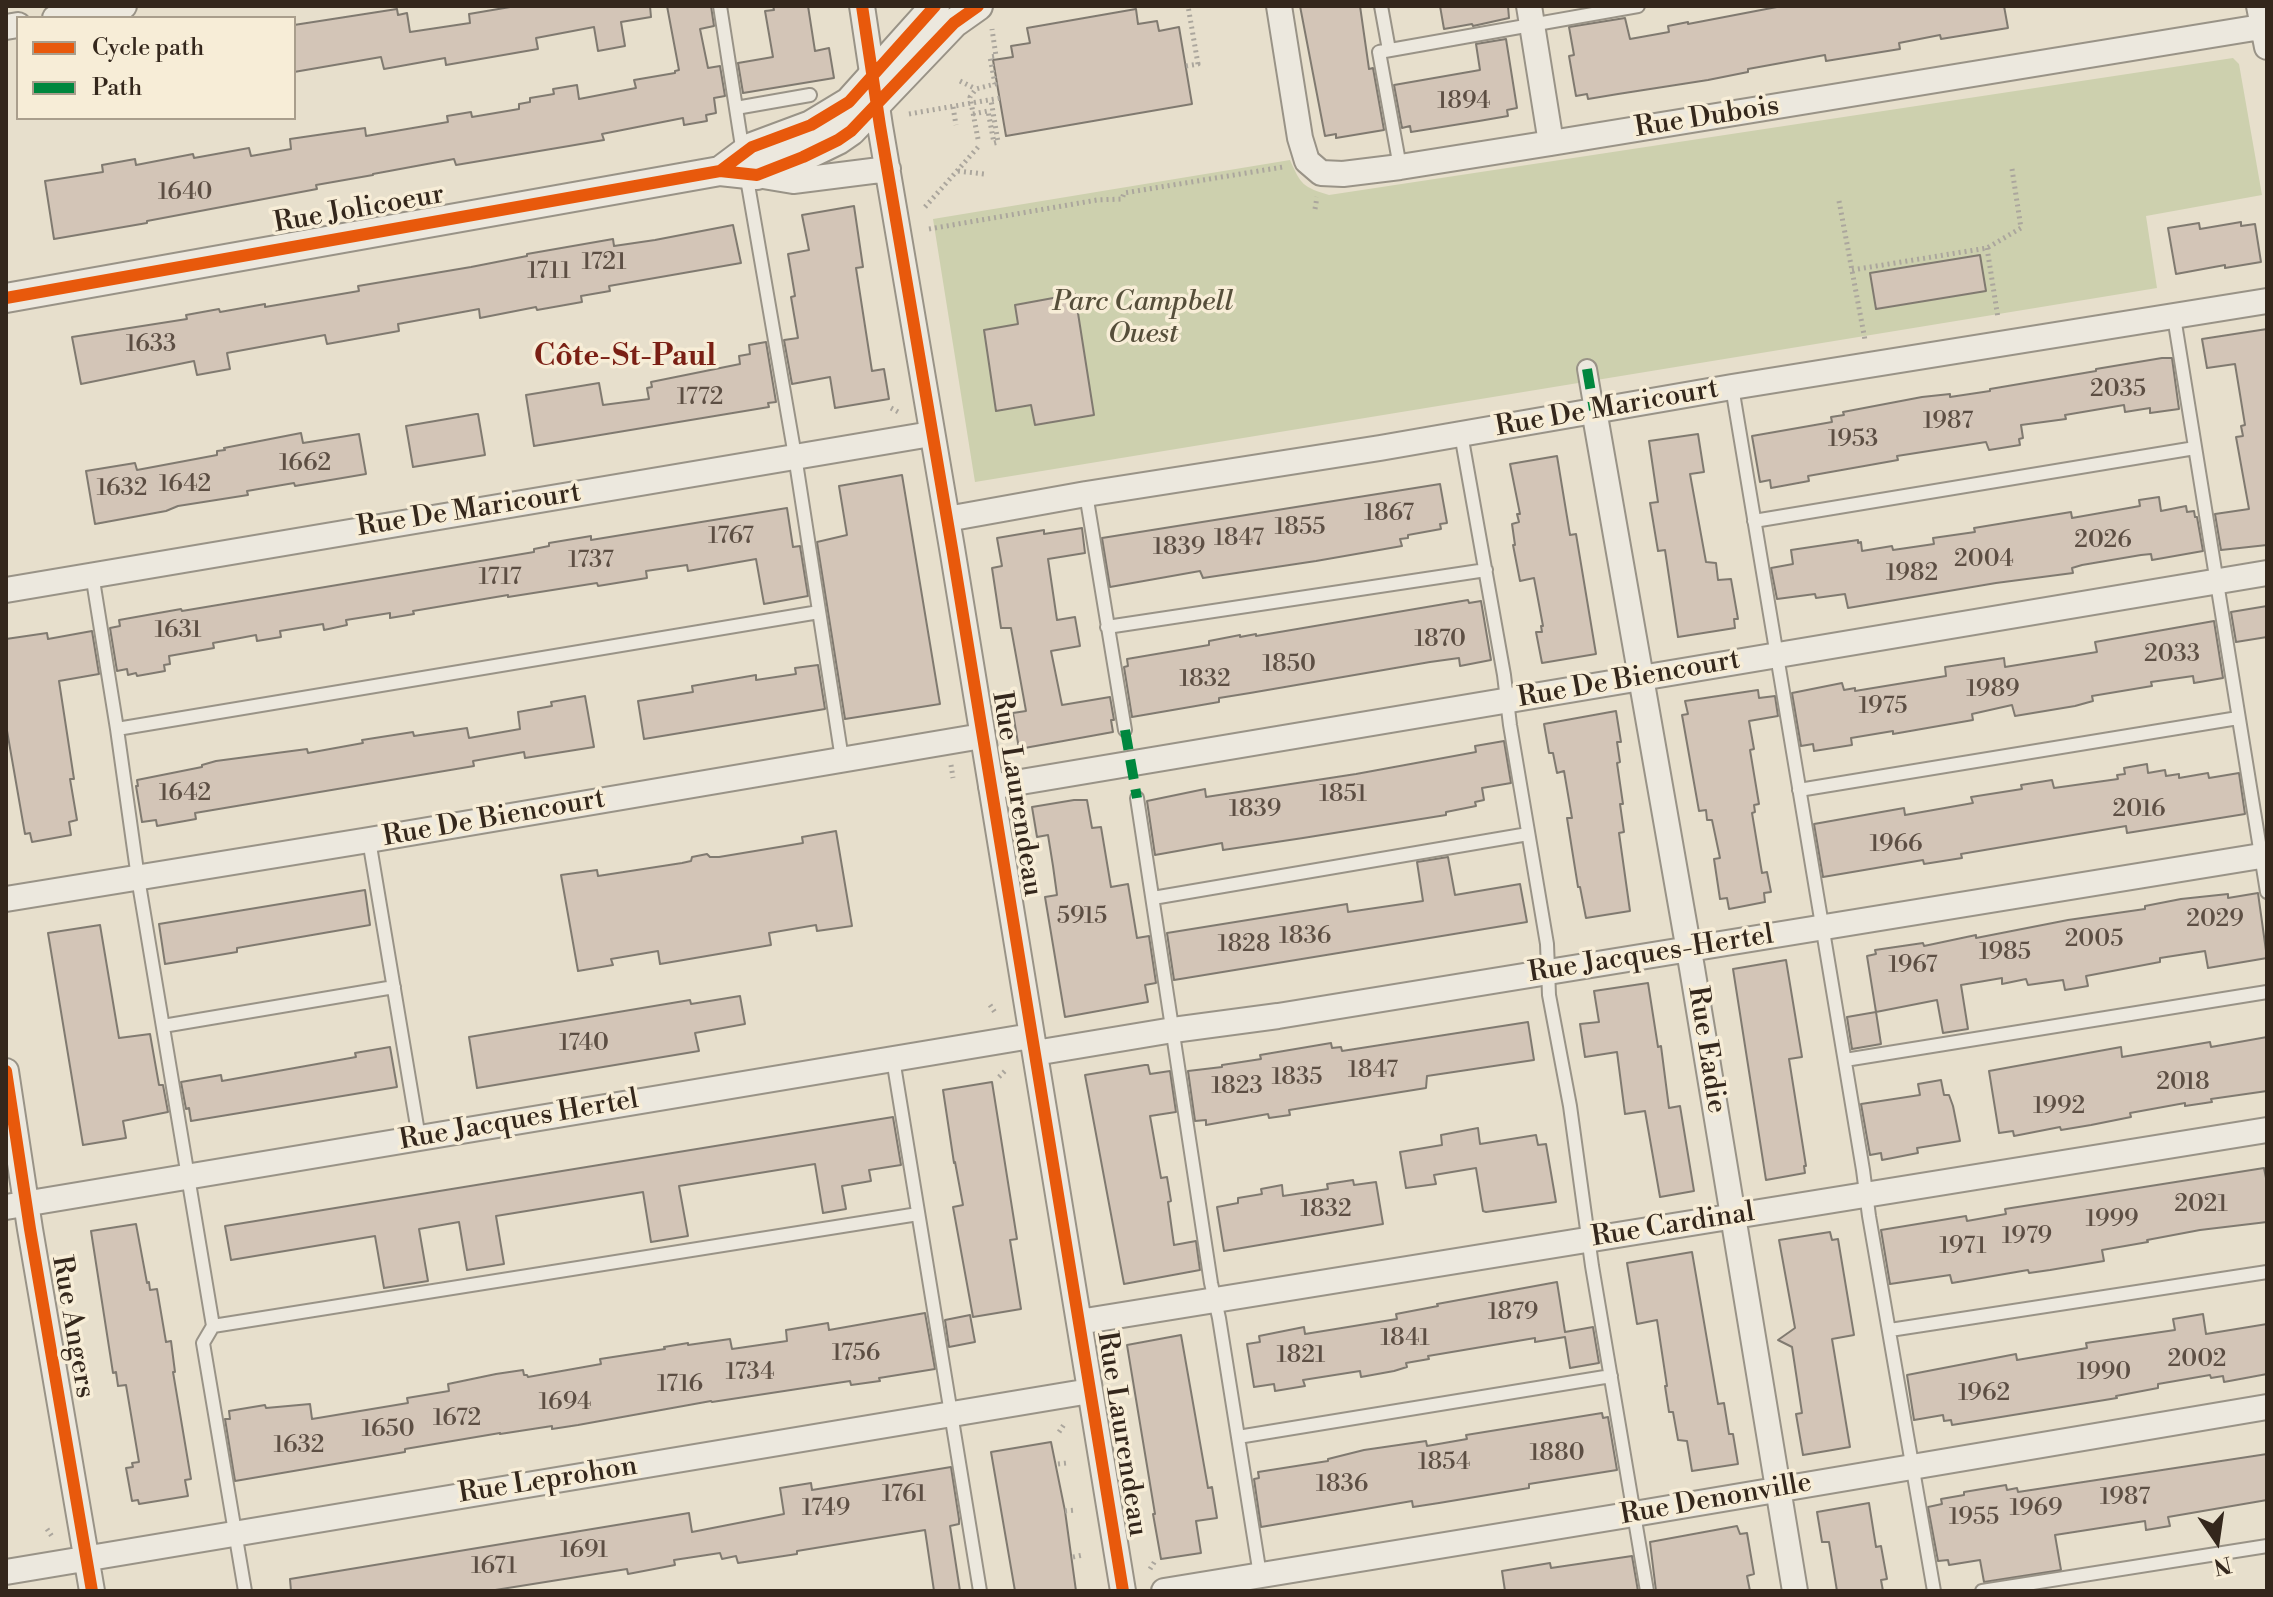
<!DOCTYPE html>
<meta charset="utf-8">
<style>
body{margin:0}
#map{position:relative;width:2273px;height:1597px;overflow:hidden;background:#e7dfcc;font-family:"Libre Bodoni",serif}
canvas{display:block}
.frame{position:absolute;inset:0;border:8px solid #34271c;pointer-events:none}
.legend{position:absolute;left:16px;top:16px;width:280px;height:104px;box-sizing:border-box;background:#f7edd7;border:2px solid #a99e8c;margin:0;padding:10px 14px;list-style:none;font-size:24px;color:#34271c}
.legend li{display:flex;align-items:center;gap:16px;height:40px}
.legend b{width:40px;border:2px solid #a99e8c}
.north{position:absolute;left:2177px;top:1501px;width:80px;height:80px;-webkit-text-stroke:6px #f7edd7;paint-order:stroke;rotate:167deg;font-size:22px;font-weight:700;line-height:32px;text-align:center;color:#34271c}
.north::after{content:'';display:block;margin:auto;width:28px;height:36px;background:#34271c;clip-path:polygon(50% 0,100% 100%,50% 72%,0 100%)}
</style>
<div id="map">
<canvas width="2273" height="1597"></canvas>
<div class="frame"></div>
<ul class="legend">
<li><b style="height:10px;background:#e8590c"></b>Cycle path</li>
<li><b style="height:10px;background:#00873e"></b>Path</li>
</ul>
<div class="north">N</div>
</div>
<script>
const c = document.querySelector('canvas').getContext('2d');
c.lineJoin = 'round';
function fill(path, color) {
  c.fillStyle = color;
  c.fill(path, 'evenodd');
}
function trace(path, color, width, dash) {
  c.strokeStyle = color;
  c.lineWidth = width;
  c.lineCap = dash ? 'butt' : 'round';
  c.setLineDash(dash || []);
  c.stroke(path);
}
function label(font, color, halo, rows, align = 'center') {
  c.font = font + ' "Libre Bodoni",serif';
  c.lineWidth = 7;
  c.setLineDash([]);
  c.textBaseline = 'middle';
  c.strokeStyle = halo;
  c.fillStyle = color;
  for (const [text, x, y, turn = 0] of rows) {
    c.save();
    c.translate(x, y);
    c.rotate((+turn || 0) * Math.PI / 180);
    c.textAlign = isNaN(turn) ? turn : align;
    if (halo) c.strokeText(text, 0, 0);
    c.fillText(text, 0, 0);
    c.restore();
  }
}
fill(new Path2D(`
 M2233,58L2239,64L2262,195L2146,216L2157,288L975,482L933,219L1290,160C1301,185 1303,187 1329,195Z`), '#cdd0ae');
const building = new Path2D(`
 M516,6H650L651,17L621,22L625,46L598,51L594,27L536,38L538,49L446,65L445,58L384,69L381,57L294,72V25L397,9L398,15L407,13L410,32L470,23L469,14Z
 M667,6H711L714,26L700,29L708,68L720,66L725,96L714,98L716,113L706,115L707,121L684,125L683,118L602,134L604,140L569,146L456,165L454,159L373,174V175L316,185L317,189L147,221V223L54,239L45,181L103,172L102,165L135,159L136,165L193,154L194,158L249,148L251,156L291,149L290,139L365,128L366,136L448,122L447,116L471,112L472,117L519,109V104L530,102V98L554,94L553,89L577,85L579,99L636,88L634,80L675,73V71L679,70Z
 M773,6H808L815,51L829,48L834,78L743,93L738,63L773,57L765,11L774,10Z
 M1300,6H1360L1369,69L1373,68L1384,130L1336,138V134L1325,136Z
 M1440,6H1508L1509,18L1473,26L1472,24L1444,29Z
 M1782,6H2004L2008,28L1941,39L1940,35L1899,43L1900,49L1826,61L1825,55L1748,69V72L1708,80L1618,94L1588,99L1587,94L1576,96L1569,56L1574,55L1569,27L1625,18L1630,39L1669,32L1668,26L1688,22V24Z
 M1136,9L1138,24L1157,21L1159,31L1179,27L1192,104L1006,136L993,60L1013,57L1011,46L1030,43L1027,28Z
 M1506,39L1517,108L1507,110L1508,116L1479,121L1411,132L1410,126L1402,128L1394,85L1480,70L1476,44Z
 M854,206L863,267L856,268L872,371L884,369L889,399L835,408L830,377L792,384L784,340L798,338L791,297L795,296L788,254L809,250L802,215Z
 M2241,222V226L2255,224L2261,262L2225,268V265L2176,274L2168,228L2199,223L2200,229Z
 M733,225L741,263L609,286L610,291L581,296L582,302L537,310L536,307L480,318L479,309L398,324L399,331L327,344L325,335L227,353L230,369L197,375L194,361L81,384L72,337L187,319L186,315L219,309L220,312L265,304V307L359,291L358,286L471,267L527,256V254L613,239L614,246L655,240Z
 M1980,255L1986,291L1876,309L1870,273Z
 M1075,294L1094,415L1035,425L1031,405L996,411L984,330L1018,324L1015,305Z
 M2267,329V545L2221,550L2215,514L2249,509L2236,437L2243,436L2241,426L2245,425L2235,364L2207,368L2202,339Z
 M766,342L776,402L768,403L769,407L534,446L526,395L599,383L603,405L649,399L647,388L652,387L651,382L740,364L739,356L750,354L749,345Z
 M2162,358H2172L2179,409L2150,413V408L2125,412L2124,405L2065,415L2066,419L2021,425L2023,438L2019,439L2020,445L1989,450L1986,442L1897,456L1898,460L1808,476L1809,481L1771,488L1770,480L1760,482L1752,436L1832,422L1831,417L1844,415L1843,412L1922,397L1950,394V397L1990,391V389L2096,371V369Z
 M476,414H478L485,455L413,467L406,426Z
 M301,433L303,443L359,434L366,474L295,486L294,483L247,491L248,495L178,506L166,511L95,524L86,471L135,463L137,470L217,455V451L225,450L224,448Z
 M1698,434L1704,472L1690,474L1706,562L1716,563L1718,580L1731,579L1738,619H1734L1735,628L1678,637L1665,550L1658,551L1650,503L1658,502L1649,441Z
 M1557,456L1570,535L1576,534L1596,654L1542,663L1536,632H1542L1541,626H1543L1534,578L1520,581L1513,545H1515L1512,524L1519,522L1517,514H1520L1510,464Z
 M902,475L940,704L845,719L817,542L847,535L839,486Z
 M1440,484L1447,523L1440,524L1441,529L1408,535V538L1400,539L1402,546L1316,561L1203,578L1200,571L1110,587L1102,538Z
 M2159,497L2161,511L2186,506L2187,512L2194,511L2195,517H2197L2203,551L2152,560L2151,554L2141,555L2082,565L2072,568L2073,573L1996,583L1848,608L1845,594L1816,598L1815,594L1777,599L1771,568L1793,564L1791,550L1858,540V543L1861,542L1862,551L1892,546L1893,550L1934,544L1933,538L1975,532L1974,528L2071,512L2072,518L2140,506L2139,500Z
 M787,508L793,547L800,546L808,596L764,604L756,559L688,571L687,565L646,571L647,578L598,586L597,583L508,597V595L413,611L414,614L390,618V613L346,620L347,625L324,630L323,624L280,631L281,637L257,641L256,635L235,639L213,643L214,648L169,656L170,664L164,665L165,671L137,676L136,673L128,675L127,669L117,671L110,628L120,626L119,620L181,609L182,611L534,552V549L549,546V543L591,536V540Z
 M1082,528L1085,553L1048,559L1057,620L1075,617L1080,646L1051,651L1062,705L1110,697L1114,720H1111L1113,732L1019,749L1013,713L1026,711L1011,628H1001L992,568L1002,566L997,538L1044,530V534Z
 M1468,600L1469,603L1481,601L1491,660L1460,666L1459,658L1430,662L1250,693L1219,698V702L1132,717L1124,667L1128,666L1127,659L1209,645V641L1240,635V637L1256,634V636Z
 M2267,606V637L2236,642L2231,612Z
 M2214,621L2223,678L2194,683L2193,676L2151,682L2152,686L2092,696L2093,701L2075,706L2015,716L2012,705L1972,714L1973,720L1893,734V731L1851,738L1852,745L1814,751L1813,744L1801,746L1792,693L1842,683L1844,690L1855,688V691L1946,676L1945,667L2004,658L2005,667L2066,657L2097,652L2095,642Z
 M92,631L99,674L59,681L74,779H70L77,820L69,822L71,835L32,842L30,833L25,834L6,725V639L47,633L48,639Z
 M818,665L825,709L644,739L638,701L693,692L692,686L756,675V680L796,674L795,668Z
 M1758,690L1759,698L1775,696L1778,716L1749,721L1754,749L1750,750L1759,804L1754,805L1755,812L1752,813L1762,873L1767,872L1771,892L1764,893L1765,902L1729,909L1727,898L1720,899L1714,859L1720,858L1712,820H1707L1706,810L1699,811L1682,715L1688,714L1685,701Z
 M585,696L594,747L525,758L524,752L473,761L474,766L195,813L196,819L157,826L156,820L142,822L136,786H138L137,780L202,767V765L216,761L307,749L308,753L363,743L362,740L413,732L414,736L467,728L469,738L520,729L518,712L552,706L551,702Z
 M1616,711L1621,742H1617L1620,762L1617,763L1623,804H1620L1624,832L1619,833L1630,911L1586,918L1580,887H1578L1567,818H1572L1564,771L1557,773L1553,753H1549L1544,724Z
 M1504,741L1511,783L1482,788L1484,800L1475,802L1476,806L1446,812V815L1303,838L1223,850L1222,843L1155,855L1147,801L1205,789L1206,797L1356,774L1476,752L1475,746Z
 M2147,764L2148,773L2165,770L2166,776L2179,774V778L2208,773L2209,778L2239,773L2245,814L2127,833L2126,826L1961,854L1962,858L1924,864L1923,860L1823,877L1814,824L1904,808L1905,815L1973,803L1971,797L2022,789L2021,785L2052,780L2054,788L2118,779L2117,775L2125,774L2124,768Z
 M1074,800H1087L1092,828L1101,827L1111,887L1128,884L1137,938L1149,936L1156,983L1145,985L1148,1002L1065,1017L1045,897L1057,895L1053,866L1048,835L1037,837L1032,807Z
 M836,831L852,926L817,931L816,925L769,933L771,945L660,964L658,951L611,959L613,965L578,971L561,875L597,870L598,876L682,863L691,861L692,857L707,854L710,857H719L803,843L802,837Z
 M1448,857L1455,895L1520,884L1527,922L1174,980L1167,933L1347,904L1348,912L1423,901L1417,862Z
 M365,890L370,925L237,948V952L165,964L159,924Z
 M2258,893L2267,958L2208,968L2205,951L2160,958V962L2086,976L2088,986L2065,990L2063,980L2028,985L2026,979L2002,984V978L1961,985L1968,1029L1943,1033L1937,1000L1876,1012L1867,956L1876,954L1875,950L1923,943L1924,946L1976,935V938L2068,920L2145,909V906L2181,899L2228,894V898Z
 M100,925L119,1038L150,1034L159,1085H163L168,1112L123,1121L126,1138L83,1145L48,933Z
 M1786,960L1802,1057L1789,1059L1806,1166H1804L1805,1173L1766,1180L1733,969Z
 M1648,983L1658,1047L1661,1046L1669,1108L1680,1106L1694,1191L1660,1197L1645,1111L1625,1114L1617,1052L1585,1057L1580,1024L1599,1022L1594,991Z
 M740,996L745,1024L695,1033L699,1051L477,1088L469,1037L690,1000L691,1004Z
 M1876,1012L1881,1044L1852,1049L1847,1017Z
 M1528,1022L1534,1060L1427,1076L1426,1088L1289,1110L1290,1115L1269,1118L1268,1114L1206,1125V1120L1195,1121L1188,1071L1222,1067V1065L1261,1059L1260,1055L1331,1043L1332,1048L1341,1047L1342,1051Z
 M2267,1037V1091L2211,1099L2212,1102L2185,1106V1103L2130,1113L2131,1117L2091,1125L2061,1130L2060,1127L2014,1136L2013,1131L1999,1133L1989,1071L2121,1047L2122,1057L2210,1042L2211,1047Z
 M390,1047L397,1087L191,1121L189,1108L186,1109L181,1082L221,1075L222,1081L356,1057L355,1053Z
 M1145,1065H1148L1150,1074L1170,1071L1176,1112L1150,1116L1161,1178L1167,1177L1171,1201L1168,1202L1174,1245L1196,1241L1200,1270L1124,1284L1085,1075Z
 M1941,1080L1944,1095H1949L1953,1106L1960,1141L1917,1148L1918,1153L1882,1160L1881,1153L1870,1155L1861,1104L1920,1095L1918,1084Z
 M992,1082L1017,1239L1010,1240L1021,1309L973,1317L953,1207L963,1205L955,1162L954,1163L943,1090Z
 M893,1117L901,1165L869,1170L871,1181L842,1186L846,1209L823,1213L815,1164L679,1186L688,1236L651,1242L643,1192L496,1216L504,1264L467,1270L459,1222L419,1229L428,1281L384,1288L375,1236L231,1260L225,1226Z
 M1478,1128L1480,1144L1536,1135L1538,1145L1546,1144L1556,1202L1486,1212L1483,1211L1476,1168L1434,1175L1436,1184L1406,1188L1400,1152L1442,1145L1441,1135Z
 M2264,1168L2267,1183V1222L2200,1230L2147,1240L2148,1242L2102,1250L2104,1261L2050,1270L2029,1273L2028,1270L1952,1283L1950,1275L1890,1284L1881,1230L1966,1216L1967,1221L2006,1214L2005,1209Z
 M1353,1180L1354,1185L1376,1182L1383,1224L1224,1251L1217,1207L1238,1203V1198L1262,1194L1261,1189L1282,1185L1283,1196L1328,1189L1327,1184Z
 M136,1224L147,1283L149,1282L150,1290L157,1289L166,1342L171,1341L175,1372H173L191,1479L185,1480L188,1496L139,1504L138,1500L132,1501L126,1468L133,1467L132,1463L139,1462L126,1385L118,1386L116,1372L113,1373L91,1231Z
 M1830,1232L1832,1240L1838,1239L1854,1335L1832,1339L1850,1447L1803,1455L1796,1414L1802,1413L1792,1347L1778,1340L1795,1328L1779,1240Z
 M1692,1252L1718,1404L1724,1403L1729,1434H1733L1738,1464L1692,1471L1687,1441L1678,1440L1673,1412H1669L1665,1386H1667L1657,1320L1637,1324L1627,1263Z
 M1557,1282L1565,1332L1593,1327L1599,1363L1570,1368L1565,1337L1535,1342V1338L1428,1356L1429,1359L1406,1363L1407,1367L1394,1371L1361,1377L1360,1371L1303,1380L1305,1386L1275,1391L1274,1384L1254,1387L1247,1344L1260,1342L1259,1336L1304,1327L1305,1334L1397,1319L1396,1314L1438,1306L1437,1304Z
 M925,1313L935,1369L879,1378L880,1381L851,1385L850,1381L712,1402L711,1401L578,1425L552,1429V1426L500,1434V1433L405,1449V1452L235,1481L225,1419H230L229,1411L265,1405L266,1408L310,1404L312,1419L408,1403L407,1398L449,1391L448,1384L496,1374L523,1370L524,1375H527L528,1377L601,1364L600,1359L665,1349L664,1347L688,1343V1345L730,1339L732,1349L787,1341L786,1330L828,1323L829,1330Z
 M2203,1314L2206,1334L2267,1324V1374L2224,1382L2223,1376L2211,1378L2210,1375L2158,1384V1388L2116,1396L2117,1398L1952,1425L1951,1420L1944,1421L1943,1415L1914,1420L1907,1375L2016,1354L2017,1360L2087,1348L2086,1343L2175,1330L2173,1319Z
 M970,1315L975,1342L949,1347L945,1320Z
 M1181,1335L1208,1488L1212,1487L1217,1518L1196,1521L1201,1553L1161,1559L1153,1514H1155L1127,1345Z
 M1602,1413L1603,1418L1608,1417L1617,1470L1529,1484V1488L1439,1503L1413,1507L1412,1501L1261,1527L1254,1479L1259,1478L1258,1472L1328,1461V1459L1364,1450L1426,1441L1427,1446L1467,1439L1466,1435Z
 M1051,1442L1065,1511L1076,1591H1015L991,1452Z
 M2267,1454V1500L2168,1517L2170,1526L2146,1530L2145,1521L2055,1535L2061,1570L1984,1582L1980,1560L1949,1565L1948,1560L1938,1561L1928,1507L1942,1504L1941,1499L1964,1495V1492L2006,1485L2007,1490L2017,1488L2018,1492Z
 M951,1467L959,1519V1524L950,1526L960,1591H934L925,1530L797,1551V1554L738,1563L736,1556L722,1559L720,1553L674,1560L675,1565L628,1574L627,1569L489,1591H291L290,1579L689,1513L692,1532L784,1514L780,1488L811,1483L812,1490Z
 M1869,1503L1876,1547L1881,1546L1887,1579L1881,1580L1883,1591H1837L1829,1542H1822L1817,1512Z
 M1737,1526L1740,1534L1747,1533L1754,1574L1747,1576L1750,1591H1656L1650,1542Z
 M1632,1556L1638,1591H1505L1502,1571L1550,1563L1551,1568Z`);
fill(building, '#d3c5b7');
trace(building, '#807a70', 2);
const service = new Path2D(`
 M720,6L743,153
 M1381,6L1389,50
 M736,108L810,95
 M1400,167L1379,52L1638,6
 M746,173L795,456L842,759
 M2174,317L2267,892
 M1732,387L1863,1170L1869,1216L1934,1591
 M1461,434L1504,675L1510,725L1547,944L1549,995L1570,1106L1592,1266L1647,1591
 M1086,494L1125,730
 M1754,521L2195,448
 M92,574L117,729L138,878L213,1326
 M1107,627L1486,570
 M117,729L819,612
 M1799,790L2238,718
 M1137,798L1211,1283L1219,1318L1260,1575
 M369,840L419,1138
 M1153,898L1528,834
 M163,1026L394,987
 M893,1059L980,1591
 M1845,1060L2267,992
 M1890,1330L2267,1272
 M1238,1437L1611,1376
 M245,1591L203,1343L213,1326L918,1214
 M1982,1591L2267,1546`);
const pedestrian = new Path2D(`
 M1587,369L1594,410`);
const minor = new Path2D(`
 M862,6L880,126L952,548L1123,1591
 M1279,6L1300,138L1307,161L1321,173L1343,174L1400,167L1551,143L2267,26
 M1529,6L1551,143
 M2259,6L2267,47
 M55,18L124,6
 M6,27L18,25
 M757,175L793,181L888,169
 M1594,410L1692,968L1795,1591
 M947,519L1086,494L1380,448L1732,387L2267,301
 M6,590L931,434
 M991,787L2267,573
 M6,899L369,840L982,736
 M1035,1053L1173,1030L1278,1016L2267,855
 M6,1071L30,1229L92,1591
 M6,1207L1031,1036
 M1079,1322L2267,1130
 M6,1572L1090,1391
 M1164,1591L1634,1514L2267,1407`);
const tertiary = new Path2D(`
 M720,171L752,147L811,125L849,102L935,6
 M6,298L720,171L757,175L803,157L838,140L851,131L954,23L978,6`);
trace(service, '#999387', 16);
trace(pedestrian, '#999387', 22);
trace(minor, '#999387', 28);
trace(tertiary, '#999387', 32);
trace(new Path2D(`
 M1186,66L1198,64L1188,6
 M960,81L976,89
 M953,107L956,125
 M909,114L1000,98
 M973,114L988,111L994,143L998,142L991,100
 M978,139L970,97L976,89L995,84L990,57L996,56L992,29
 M958,171L984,174
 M1839,201L1865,340
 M925,207L979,146
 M1315,209L1317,197
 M929,229L1097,200L1122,199L1124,193L1283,167
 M1987,248L1998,318
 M1852,270L1987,248L2021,228L2012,169
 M891,408L900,413
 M951,765L953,778
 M990,1005L996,1014
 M999,1077L1007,1069
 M1059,1432L1065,1423
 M1058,1464L1067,1463
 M1065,1511L1075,1510
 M47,1529L53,1538
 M1073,1557L1083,1555
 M1150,1569L1155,1561`), '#aba69d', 5, [2, 4]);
trace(service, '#ece8de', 12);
trace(pedestrian, '#ece8de', 18);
trace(minor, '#ece8de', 24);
trace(tertiary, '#ece8de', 28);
trace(new Path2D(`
 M1587,369L1594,410
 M1125,730L1137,798`), '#00873e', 10, [20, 10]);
trace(new Path2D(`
 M862,6L880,126L952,548L1123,1591
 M720,171L752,147L811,125L849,102L935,6
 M6,298L720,171L757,175L803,157L838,140L851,131L954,23L978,6
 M6,1071L30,1229L92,1591`), '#e8590c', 12);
label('24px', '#5c4e43', null, [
 ["1894",1464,102],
 ["1640",185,193],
 ["1721",604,263],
 ["1711",549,272],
 ["1633",151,345],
 ["2035",2118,390],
 ["1772",700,398],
 ["1987",1948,422],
 ["1953",1853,440],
 ["1662",305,464],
 ["1642",185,485],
 ["1632",122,489],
 ["1867",1389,514],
 ["1855",1300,528],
 ["1767",731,537],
 ["1847",1239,539],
 ["2026",2103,541],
 ["1839",1179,548],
 ["2004",1984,560],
 ["1737",591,561],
 ["1982",1912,574],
 ["1717",500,578],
 ["1631",178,631],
 ["1870",1440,640],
 ["2033",2172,655],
 ["1850",1289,665],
 ["1832",1205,680],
 ["1989",1993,690],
 ["1975",1883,707],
 ["1642",185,794],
 ["1851",1343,795],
 ["1839",1255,810],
 ["2016",2139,810],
 ["1966",1896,845],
 ["5915",1082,917],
 ["2029",2215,920],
 ["1836",1305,937],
 ["2005",2094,940],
 ["1828",1244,945],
 ["1985",2005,953],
 ["1967",1913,966],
 ["1740",584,1044],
 ["1847",1373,1071],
 ["1835",1297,1078],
 ["2018",2183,1083],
 ["1823",1237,1087],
 ["1992",2059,1107],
 ["2021",2201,1205],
 ["1832",1326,1210],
 ["1999",2112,1220],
 ["1979",2027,1237],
 ["1971",1963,1247],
 ["1879",1513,1313],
 ["1841",1405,1339],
 ["1756",856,1354],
 ["1821",1301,1356],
 ["2002",2197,1360],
 ["1734",750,1373],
 ["1990",2104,1373],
 ["1716",680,1385],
 ["1962",1984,1394],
 ["1694",565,1403],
 ["1672",457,1419],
 ["1650",388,1430],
 ["1632",299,1446],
 ["1880",1557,1454],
 ["1854",1444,1463],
 ["1836",1342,1485],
 ["1761",904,1495],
 ["1987",2125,1498],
 ["1749",826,1509],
 ["1969",2036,1509],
 ["1955",1974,1518],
 ["1691",584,1551],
 ["1671",494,1567]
]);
label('28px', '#34271c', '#f7edd7', [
 ["Rue Dubois",1707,118,-9],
 ["Rue Jolicoeur",359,210,-10],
 ["Rue De Maricourt",1607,409,-10],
 ["Rue De Maricourt",469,511,-9],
 ["Rue De Biencourt",1629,680,-10],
 ["Rue Laurendeau",1016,794,81],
 ["Rue De Biencourt",494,819,-10],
 ["Rue Jacques-Hertel",1651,955,-9],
 ["Rue Eadie",1706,1050,81],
 ["Rue Jacques Hertel",519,1121,-10],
 ["Rue Cardinal",1673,1226,-9],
 ["Rue Angers",72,1327,80],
 ["Rue Laurendeau",1121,1434,81],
 ["Rue Leprohon",548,1481,-9],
 ["Rue Denonville",1716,1500,-10]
]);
label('italic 28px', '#554e3a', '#f7edd7', [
 ["Parc Campbell",1143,303],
 ["Ouest",1143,335]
]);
label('bold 30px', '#7a1f14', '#f7edd7', [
 ["Côte-St-Paul",625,358]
]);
</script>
